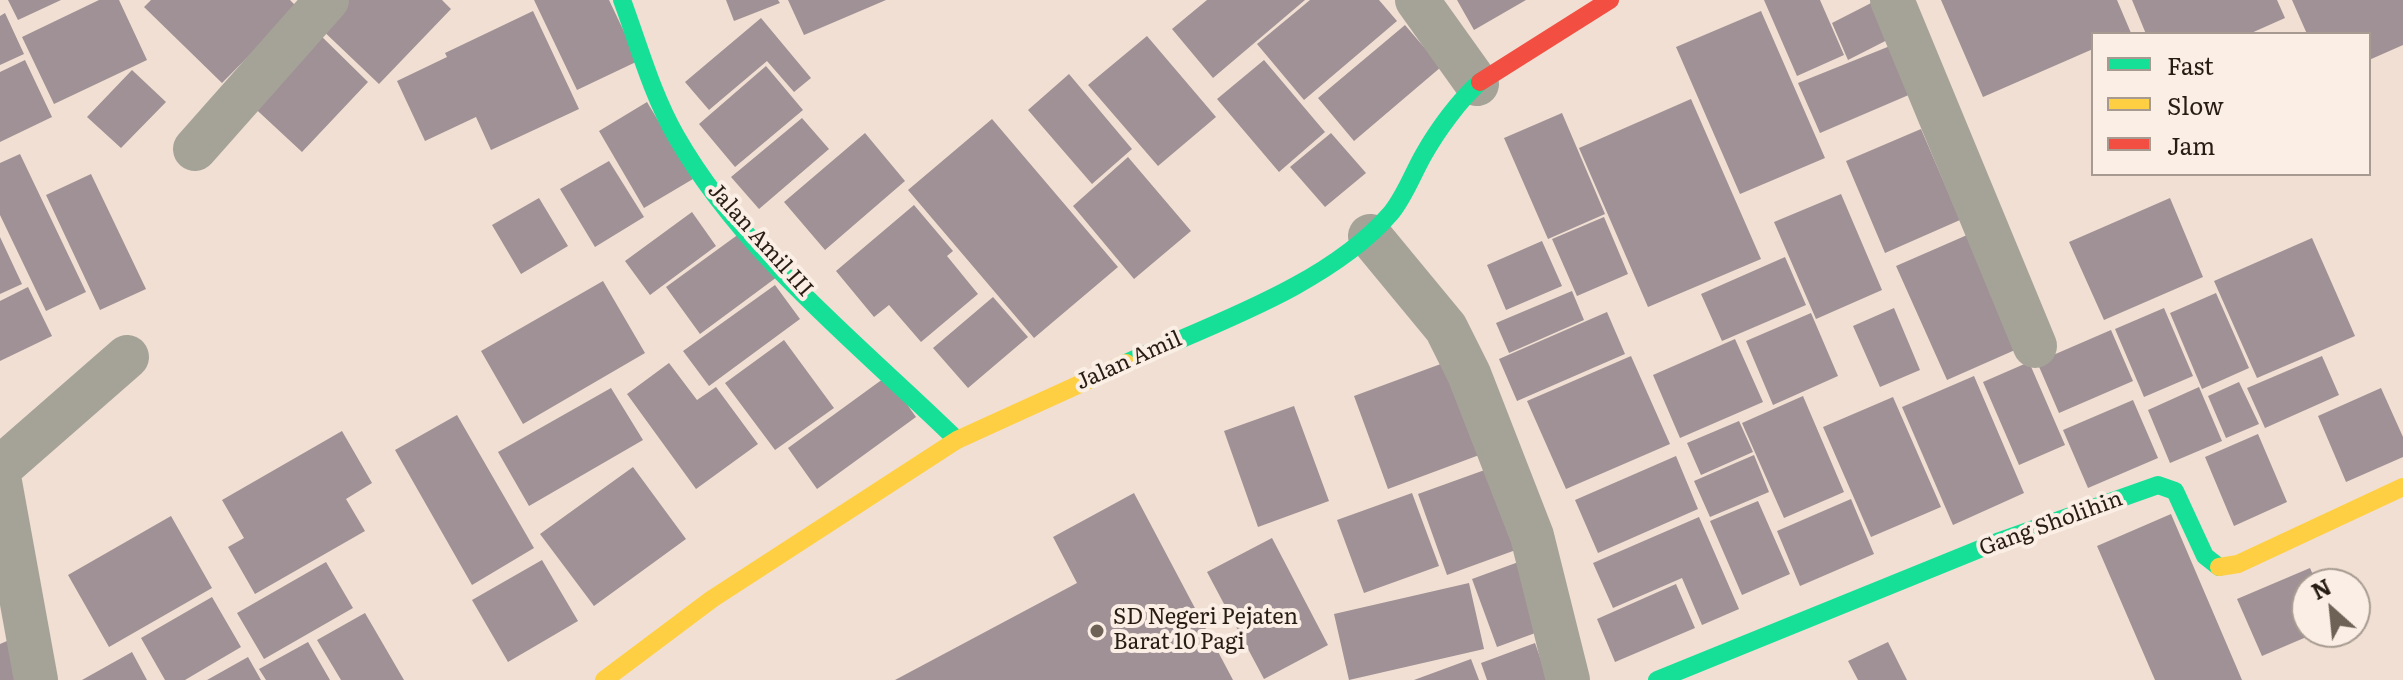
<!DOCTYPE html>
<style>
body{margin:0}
#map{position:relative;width:2403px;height:680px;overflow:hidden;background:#f0dfd2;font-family:Literata,serif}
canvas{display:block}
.legend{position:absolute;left:2091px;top:32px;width:280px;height:144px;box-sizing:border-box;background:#fbefe5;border:2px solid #a79b91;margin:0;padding:10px 14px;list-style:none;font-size:24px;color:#281d14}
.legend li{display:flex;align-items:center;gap:16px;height:40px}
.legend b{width:40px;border:2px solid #a79b91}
.north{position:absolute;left:2291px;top:568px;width:80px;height:80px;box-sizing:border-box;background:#fbefe5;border:2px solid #a79b91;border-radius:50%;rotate:333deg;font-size:22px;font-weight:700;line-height:32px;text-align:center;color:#281d14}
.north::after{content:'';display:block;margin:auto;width:28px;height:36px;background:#6e6156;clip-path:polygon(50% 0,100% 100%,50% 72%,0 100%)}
</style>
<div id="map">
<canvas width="2403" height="680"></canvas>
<ul class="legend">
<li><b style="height:10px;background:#16e098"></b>Fast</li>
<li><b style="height:10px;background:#ffcf43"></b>Slow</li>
<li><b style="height:10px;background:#f24e42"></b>Jam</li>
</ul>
<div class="north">N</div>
</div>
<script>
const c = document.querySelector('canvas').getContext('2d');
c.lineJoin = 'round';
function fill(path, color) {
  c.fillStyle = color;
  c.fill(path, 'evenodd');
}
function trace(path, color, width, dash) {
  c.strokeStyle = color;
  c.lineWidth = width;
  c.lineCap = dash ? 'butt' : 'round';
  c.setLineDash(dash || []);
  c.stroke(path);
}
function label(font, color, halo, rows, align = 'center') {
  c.font = font + ' Literata,serif';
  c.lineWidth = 8;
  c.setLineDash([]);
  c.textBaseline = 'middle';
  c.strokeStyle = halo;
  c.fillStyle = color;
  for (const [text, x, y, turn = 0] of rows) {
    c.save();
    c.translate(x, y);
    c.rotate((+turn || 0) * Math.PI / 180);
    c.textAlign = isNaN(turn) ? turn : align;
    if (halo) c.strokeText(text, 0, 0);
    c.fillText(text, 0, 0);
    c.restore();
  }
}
fill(new Path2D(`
 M8,0H61L18,20Z
 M99,0H119L147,60L54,104L22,37Z
 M151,0H290L297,7L222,83L144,7Z
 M339,0H442L451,9L379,84L316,24Z
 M534,0H609L638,61L577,90Z
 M726,0H778L780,3L734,21Z
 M788,0H886L804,35Z
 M1207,0H1305L1213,78L1172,29Z
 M1310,0H1379L1397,21L1304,100L1257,44Z
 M1457,0H1526L1474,30Z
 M1764,0H1820L1844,55L1797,76Z
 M1877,0L1901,33L1848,60L1832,23Z
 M1941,0H2117L2131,33L2093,34V49L1983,97Z
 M2132,0H2277L2285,18L2249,34H2146Z
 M2292,0H2403V45L2369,60V34H2307Z
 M533,11L579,109L491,150L476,117L425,141L397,81L447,57L445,53Z
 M1761,11L1825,158L1740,194L1676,47Z
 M5,13L24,54L0,65V16Z
 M761,18L811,78L794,92L767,61L709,110L685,82Z
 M1405,25L1441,67L1354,141L1318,98Z
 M314,29L368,82L302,152L246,100Z
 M1147,36L1216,117L1158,166L1088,85Z
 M1895,44L1918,91L1820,133L1798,83Z
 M25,60L52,117L0,142V72Z
 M1264,60L1325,132L1279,172L1217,99Z
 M766,66L803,110L735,167L699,124Z
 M132,70L166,102L121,148L87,117Z
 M1069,74L1132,149L1092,184L1028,110Z
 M1691,99L1761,259L1648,307L1579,148Z
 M647,102L693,179L644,208L599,131Z
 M1562,113L1605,214L1548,239L1504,138Z
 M802,118L829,149L759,209L731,177Z
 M992,119L1118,267L1034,338L908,190Z
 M1921,129L1960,220L1885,253L1846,161Z
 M865,133L905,181L825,250L784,202Z
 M1331,133L1366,173L1325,207L1290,167Z
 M20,154L86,292L46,311L0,215V163Z
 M1128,157L1191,231L1134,279L1073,206Z
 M609,161L644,217L595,247L560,189Z
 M91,174L146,289L100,310L46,195Z
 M1841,194L1882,290L1816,319L1774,222Z
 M539,198L568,246L521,274L492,225Z
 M2170,198L2203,277L2104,320L2069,242Z
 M914,205L953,251L947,256L978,294L921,342L889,305L874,317L836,271Z
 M692,212L716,246L650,295L625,261Z
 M1604,217L1628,274L1577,296L1552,239Z
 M743,231L777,277L700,334L666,287Z
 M1974,232L2024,346L1947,380L1896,266Z
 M0,237L22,284L0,294Z
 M2312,238L2355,336L2257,378L2214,281Z
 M1542,241L1562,286L1506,310L1487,265Z
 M1785,257L1806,305L1722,341L1701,294Z
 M603,281L645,353L523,424L481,351Z
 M775,285L800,319L709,386L683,351Z
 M28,287L52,336L0,361V301Z
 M1572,291L1584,320L1509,353L1496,323Z
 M2216,293L2249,368L2202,389L2170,313Z
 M993,297L1028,337L968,388L933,348Z
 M1894,308L1920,370L1880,387L1853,326Z
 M2164,308L2193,376L2144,397L2115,329Z
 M1607,312L1625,354L1517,401L1499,359Z
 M1811,313L1838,376L1773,405L1746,341Z
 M2111,330L2133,381L2059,413L2037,362Z
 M1735,339L1763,402L1680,438L1653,375Z
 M784,340L834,408L775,450L725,383Z
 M1631,356L1670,444L1566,489L1527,401Z
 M2322,356L2339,395L2265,428L2247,388Z
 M1457,358L1490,451L1388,489L1354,396Z
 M2029,362L2065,445L2019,465L1983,382Z
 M669,363L697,400L716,387L758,444L696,489L627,394Z
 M887,376L916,417L817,489L788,448Z
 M1974,376L2024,493L1953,525L1902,407Z
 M2239,382L2259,424L2226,438L2208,396Z
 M2199,387L2222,441L2170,463L2148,410Z
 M611,388L643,440L529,506L498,452Z
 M2381,388L2403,437V457L2346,482L2318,416Z
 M1803,396L1844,492L1784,518L1742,423Z
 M1893,397L1941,507L1871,537L1823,427Z
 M2133,400L2158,458L2088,488L2063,430Z
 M1294,406L1329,501L1258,527L1224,431Z
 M457,415L534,548L472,585L395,450Z
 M1739,421L1753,452L1701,475L1687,443Z
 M342,431L372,483L346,499L365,531L255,594L228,547L244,538L222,500Z
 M2258,434L2287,502L2234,526L2205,457Z
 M1754,455L1769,492L1710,517L1694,481Z
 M1676,456L1698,509L1598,553L1575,500Z
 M633,467L686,539L594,606L540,534Z
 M1493,467L1524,547L1447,575L1418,494Z
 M1134,493L1233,680H895L1077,583L1053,537Z
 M1412,493L1439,566L1364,593L1337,520Z
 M1851,499L1874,554L1800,586L1777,531Z
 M1758,501L1790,574L1742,595L1710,521Z
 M2171,514L2242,680H2155L2097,546Z
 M171,516L212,588L109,647L68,575Z
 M1699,517L1739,609L1702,625L1682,578L1613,608L1593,563Z
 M1272,538L1328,645L1264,679L1207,572Z
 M542,560L578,621L508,662L472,600Z
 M1524,560L1549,628L1497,647L1472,579Z
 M326,562L353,608L264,659L237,613Z
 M2310,568L2317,584H2307V632H2318L2262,656L2237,599Z
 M1469,583L1484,649L1349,680L1334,614Z
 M1676,584L1695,628L1615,662L1597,619Z
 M212,597L241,647L185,680H165L141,638Z
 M365,613L404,680H341L317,640Z
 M7,641L25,680H0V644Z
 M308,642L330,680H266L259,669Z
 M1888,642L1907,680H1858L1848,661Z
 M1535,643L1548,680H1487L1481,663Z
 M132,652L147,680H82Z
 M248,657L261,680H207Z
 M1471,659L1479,680H1414Z`), '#9f9195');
trace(new Path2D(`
 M1417,0L1477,84
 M1892,0L2035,346
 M195,149L327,0
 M1370,236L1446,328L1469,374L1532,536L1568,680
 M0,468L127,357
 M0,482L36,680`), '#a5a398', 44);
trace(new Path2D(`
 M622,0C639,46 652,94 676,136C744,255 860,345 957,440
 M1126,363C1212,324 1329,285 1391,213C1405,196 1413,173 1424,154C1437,131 1460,99 1480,82
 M1657,680L1997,542L2158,485L2175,491L2205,556L2219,567`), '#16e098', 18);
trace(new Path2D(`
 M2219,567L2238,564L2403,487
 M604,680L712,599L957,440L1126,363`), '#ffcf43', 18);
trace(new Path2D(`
 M1480,82L1610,0`), '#f24e42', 18);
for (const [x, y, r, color] of [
 [1097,631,8,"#6e6156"]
]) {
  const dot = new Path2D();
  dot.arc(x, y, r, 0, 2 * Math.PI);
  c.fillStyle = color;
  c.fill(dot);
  trace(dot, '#fbefe5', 3);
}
label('22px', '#281d14', '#fbefe5', [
 ["Jalan Amil III",760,240,48],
 ["Jalan Amil",1129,361,-24],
 ["Gang Sholihin",2051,524,-20]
]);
label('22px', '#281d14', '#fbefe5', [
 ["SD Negeri Pejaten",1113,618],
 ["Barat 10 Pagi",1113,643]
], 'left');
</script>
